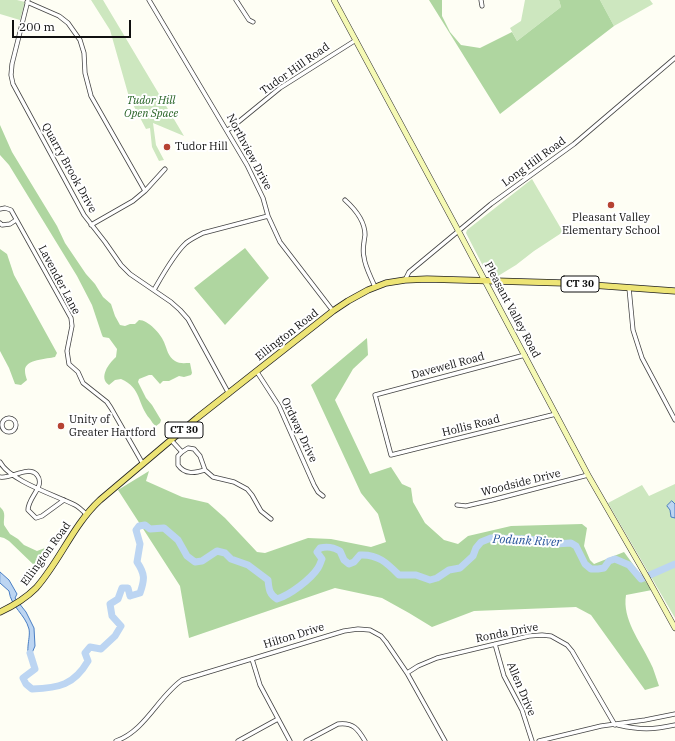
<!DOCTYPE html>
<style>
body{margin:0}
#map{position:relative;width:675px;height:741px;overflow:hidden;background:#fefef4;font-family:"IBM Plex Serif",serif}
canvas{display:block}
.scale{position:absolute;left:12px;top:20px;width:119px;height:18px;box-sizing:border-box;border:2px solid #101010;border-top:0;padding-left:5px;font-size:12px;line-height:14px;white-space:nowrap;color:#101010;-webkit-text-stroke:3px #fff;paint-order:stroke}
</style>
<div id="map">
<canvas width="675" height="741"></canvas>
<div class="scale">200 m</div>
</div>
<script>
const c = document.querySelector('canvas').getContext('2d');
c.lineJoin = 'round';
function fill(path, color) {
  c.fillStyle = color;
  c.fill(path, 'evenodd');
}
function trace(path, color, width, dash) {
  c.strokeStyle = color;
  c.lineWidth = width;
  c.lineCap = dash ? 'butt' : 'round';
  c.setLineDash(dash || []);
  c.stroke(path);
}
function label(font, color, halo, rows, align = 'center') {
  c.font = font + ' "IBM Plex Serif",serif';
  c.lineWidth = 4;
  c.setLineDash([]);
  c.textBaseline = 'middle';
  c.strokeStyle = halo;
  c.fillStyle = color;
  for (const [text, x, y, turn = 0] of rows) {
    c.save();
    c.translate(x, y);
    c.rotate((+turn || 0) * Math.PI / 180);
    c.textAlign = isNaN(turn) ? turn : align;
    if (halo) c.strokeText(text, 0, 0);
    c.fillText(text, 0, 0);
    c.restore();
  }
}
fill(new Path2D(`
 M0,0H17L25,2L20,20L0,14Z
 M91,0H103L184,136L153,123L156,145L164,160L159,161L152,147L150,128L146,129L129,97L110,30Z
 M525,0H559L561,7L517,41L510,28L521,21Z
 M600,0H650L653,4L614,26Z
 M532,179L563,232L534,251L516,265L498,276L490,274L483,266L466,233L467,230Z
 M675,484V618L608,503L642,485L649,496Z`), '#cde7bf');
fill(new Path2D(`
 M429,0H442V16L450,32L461,45L480,48L512,32L517,41L561,7L559,0H600L614,26L500,114Z
 M0,125L12,152L57,226L65,243L86,274L95,284L103,297L111,304L115,316L120,325L125,326L130,324H135L139,320C148,320 161,334 164,342C167,349 168,357 175,361C179,364 185,363 190,363L192,373L191,375L184,377L179,376L169,381H163L160,384L152,375H149L139,379L138,382L146,398L152,405L161,420L160,423L156,426C153,424 152,422 150,419C137,404 142,388 121,379L115,380L109,385C98,378 109,363 116,357L117,349L109,338L103,337L102,335L92,305L77,276L9,165L0,155Z
 M245,248L269,278L225,325L194,288Z
 M0,249L7,254L14,275L57,353L55,357C48,359 24,359 25,371C25,374 26,377 27,380L21,385L15,384L9,368L0,351Z
 M367,338L368,355L353,369L335,400L370,474L391,467L402,484L411,488L413,502L425,523L444,540L458,544L468,536L511,526L582,524L587,528L584,546L590,560L594,564L624,552L652,590L626,595C622,619 640,641 650,662C654,669 656,678 659,686L645,690L591,615L576,607L474,611L432,627L409,613L382,598L335,588L189,638L180,586L118,490L149,471L146,481L182,497L208,503L225,518L257,552L265,553L308,538L331,539L371,547L386,542L378,514L361,493L311,385Z
 M0,507C7,513 3,518 4,525L10,534L18,539L24,545L37,551L45,548L49,552V554L36,567L9,541L4,538L0,537Z`), '#afd6a0');
const water = new Path2D(`
 M672,501L675,504V518L671,517L670,510L667,506Z
 M0,572L9,580L17,594L15,598L26,612L34,628L35,646L32,653L33,661C23,654 31,639 29,629C25,614 11,607 9,591L0,583Z`);
fill(water, '#bcd5f2');
trace(water, '#497ec3', 1);
trace(new Path2D(`
 M30,653L35,669L23,678L26,684L32,689C59,688 74,685 88,661L85,653L90,647L101,649L115,636L121,626L112,616L110,604L118,599L122,588H128L130,596L140,593C145,579 145,574 137,562L140,544L136,530L139,526L145,525L150,529L164,528L178,540L187,556L195,562L202,561L217,551L225,553L231,559L248,565L268,580C269,589 269,594 277,599C290,595 311,579 318,568C320,565 321,561 322,559L317,552L320,548C328,546 333,547 340,551L344,560L349,564L354,562L360,555C378,554 387,563 399,575H416L430,580L437,578L449,570L460,568L473,556L476,548L481,542L491,538L529,539L555,544L571,543L576,546L585,564L591,569H598L604,568L609,561L615,559L629,565L641,579L675,564`), '#bcd5f2', 7);
const street = new Path2D(`
 M28,0L12,64L11,75L13,84L84,215L105,242L121,265L130,274L171,302L180,310L188,319L229,394
 M149,0L247,165L263,198L268,216L280,242L333,311
 M236,0L249,20L253,22
 M481,0L482,6
 M27,2L59,16L68,23L80,40L84,53L85,73L91,96L145,191
 M227,130L231,128L280,88L356,40
 M345,200C355,209 365,221 365,235C364,243 362,250 364,257C365,267 371,277 375,287
 M0,209L5,208L11,210L71,318L72,326L67,351L69,364L78,372L83,383L107,402L111,408L143,464
 M0,223L2,225L10,224L16,220
 M91,225L133,201L145,191L165,169
 M405,280L409,272L491,204L574,144L675,58
 M629,288L633,330L642,358L675,420
 M154,290C162,276 174,254 186,243C191,239 197,236 203,233L268,216
 M525,355L375,395L391,455L556,414
 M257,372L279,406L314,485L318,492L323,496
 M2 425a7 7 0 1 1 14 0a7 7 0 1 1-14 0Z
 M171,440L182,452
 M0,462C10,481 55,495 75,505C79,507 83,511 87,515
 M205,470C195,473 185,475 178,465V456L182,452L188,448L194,449L200,456L205,470L213,477L234,482L247,489L252,495L261,511L271,519
 M0,477C11,479 28,465 37,475C46,486 28,497 28,510L36,518L42,516L64,500
 M457,505L466,506L492,500L588,475
 M495,644L504,676L522,710L532,741
 M252,659L260,685L290,741
 M407,673L418,666L437,658L529,636L542,635L551,636L567,645L572,651L615,725
 M618,725C640,730 653,730 675,725
 M116,741C145,731 158,697 182,680L344,631L358,629L370,630L381,636L386,642L407,673L445,741
 M238,741L278,719
 M306,741L338,724C353,722 358,729 365,741
 M539,741L601,726L645,720L675,714`);
const secondary = new Path2D(`
 M334,0L459,232L588,475L648,579L675,628`);
const primary = new Path2D(`
 M0,612C13,606 26,598 36,588C60,561 73,525 100,500L197,418L333,311L348,301L368,290L386,283L405,280L427,279L564,283L675,291`);
trace(street, '#434343', 5);
trace(secondary, '#323232', 6);
trace(primary, '#212121', 7);
trace(street, '#fff', 3.5);
trace(secondary, '#f5f9b4', 5);
trace(primary, '#ede475', 5.5);
for (const [x, y, r, color] of [
 [167,147,4,"#b64232"],
 [611,205,4,"#b64232"],
 [61,426,4,"#b64232"]
]) {
  const dot = new Path2D();
  dot.arc(x, y, r, 0, 2 * Math.PI);
  c.fillStyle = color;
  c.fill(dot);
  trace(dot, '#fff', 1.5);
}
for (const [x, y, w] of [
 [580,284,38],
 [184,430,38]
]) {
  const box = new Path2D();
  box.roundRect(x - w / 2, y - 8, w, 16, 3);
  c.fillStyle = '#fff';
  c.fill(box);
  trace(box, '#101010', 1);
}
label('bold 10px', '#101010', null, [
 ["CT 30",580,284],
 ["CT 30",184,430]
]);
label('11px', '#101010', '#fff', [
 ["Tudor Hill Road",295,69,-35],
 ["Northview Drive",249,152,62],
 ["Long Hill Road",534,162,-36],
 ["Quarry Brook Drive",69,168,61],
 ["Lavender Lane",59,280,62],
 ["Pleasant Valley Road",512,310,62],
 ["Ellington Road",287,335,-38],
 ["Davewell Road",448,366,-15],
 ["Hollis Road",471,426,-14],
 ["Ordway Drive",299,430,65],
 ["Woodside Drive",521,483,-14],
 ["Ellington Road",46,554,-54],
 ["Ronda Drive",507,633,-11],
 ["Hilton Drive",294,636,-17],
 ["Allen Drive",521,689,67]
]);
label('italic 11px', '#276325', '#fff', [
 ["Tudor Hill",151,101],
 ["Open Space",151,114]
]);
label('11px', '#101010', '#fff', [
 ["Tudor Hill",175,147],
 ["Pleasant Valley",611,218,"center"],
 ["Elementary School",611,231,"center"],
 ["Unity of",69,420],
 ["Greater Hartford",69,433]
], 'left');
label('italic 12px', '#225199', '#fff', [
 ["Podunk River",527,541,3]
]);
</script>
